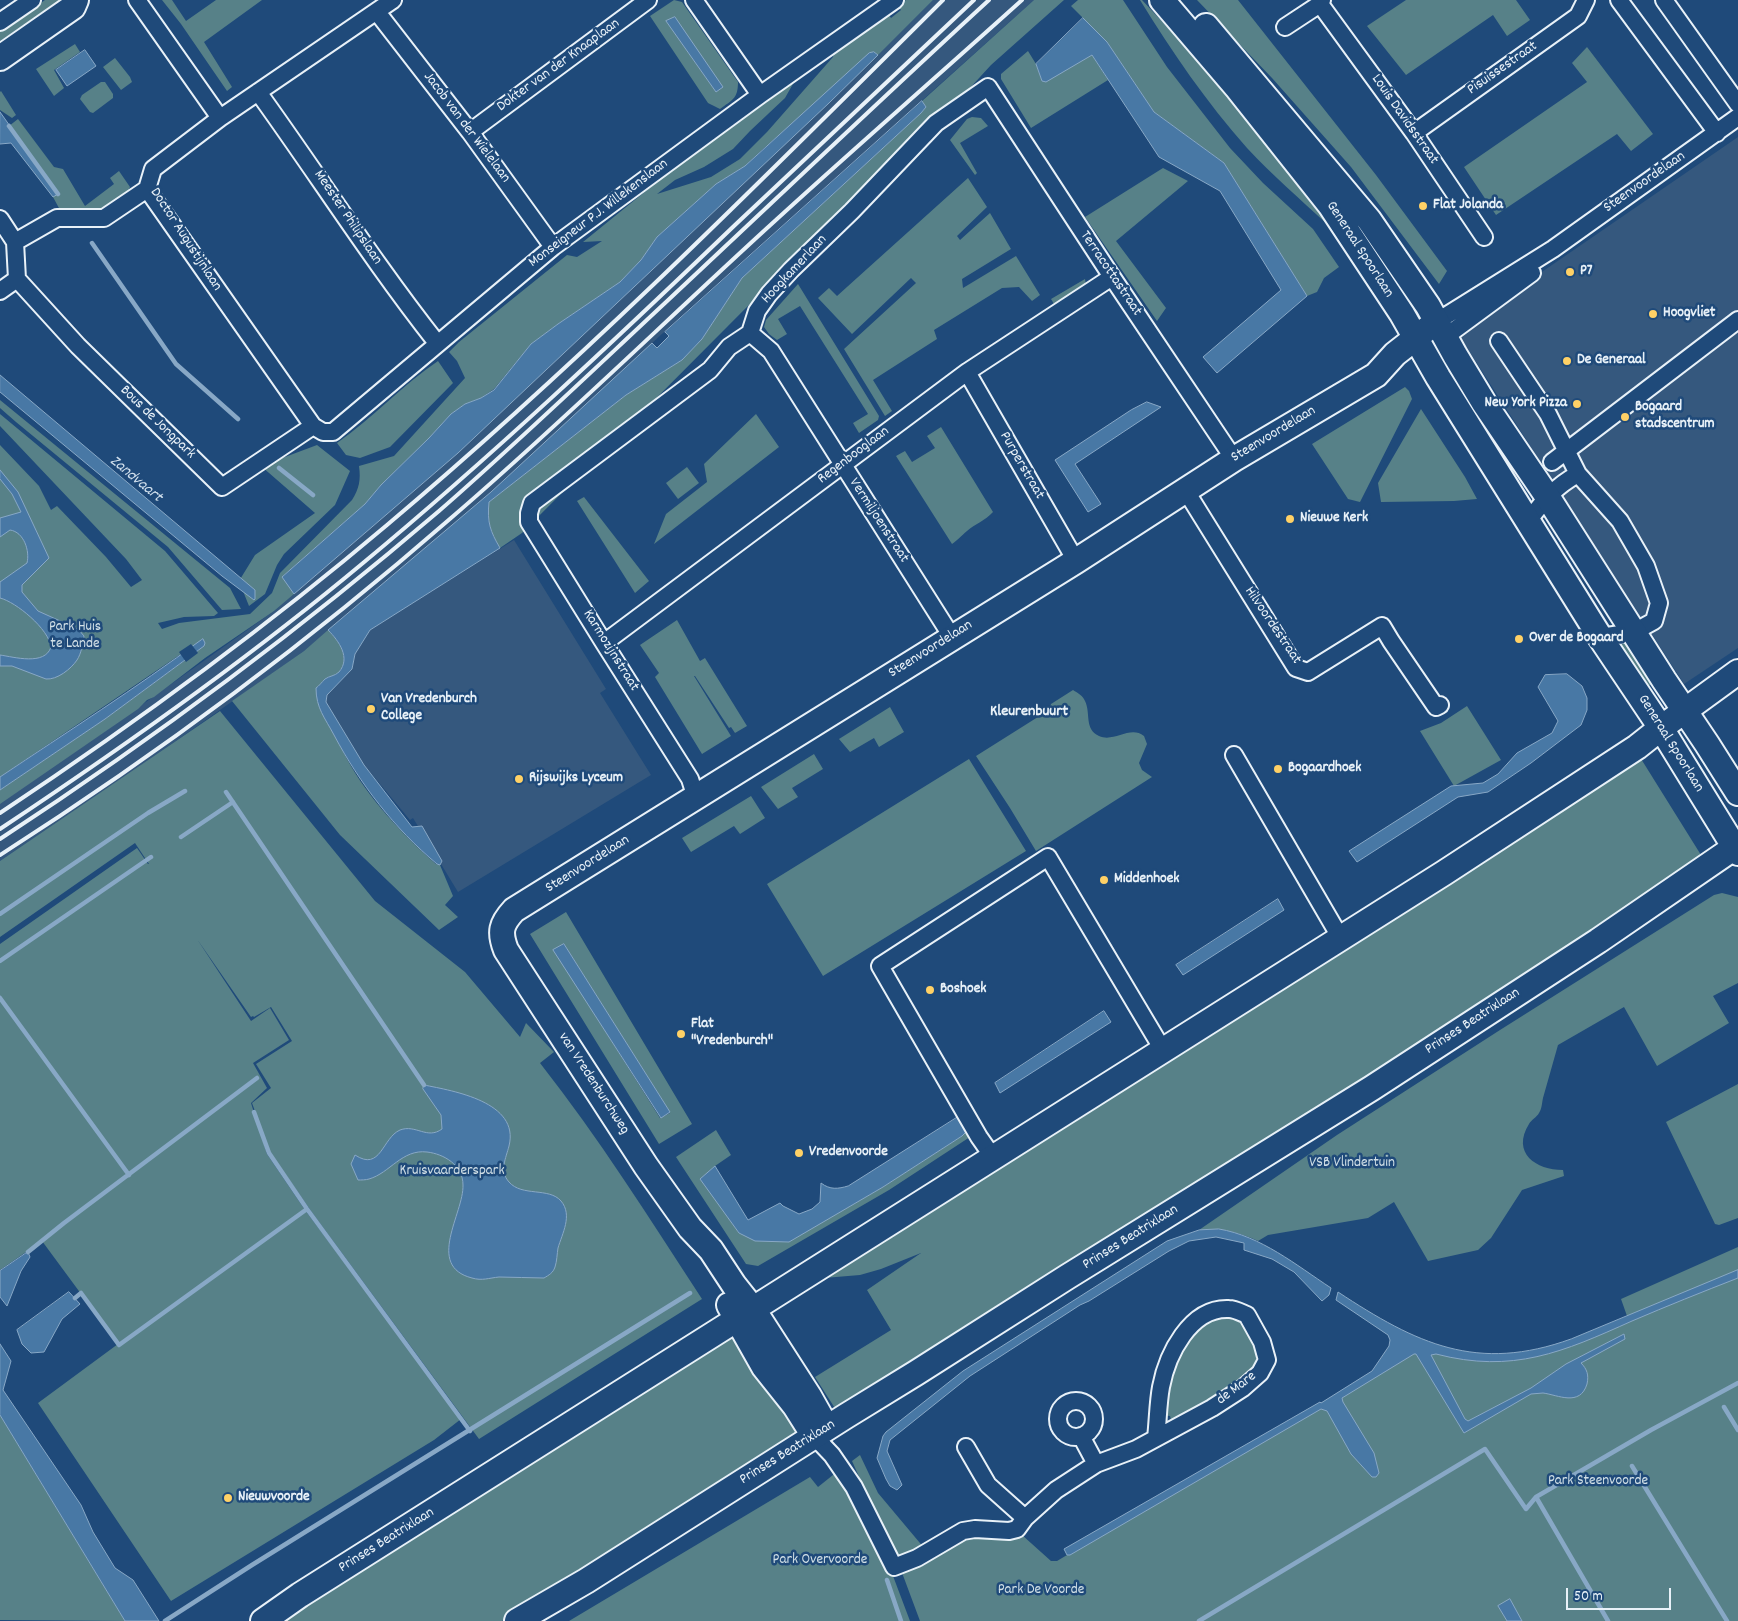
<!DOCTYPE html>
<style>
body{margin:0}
#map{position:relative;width:1738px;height:1621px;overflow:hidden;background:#1f4a7a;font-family:Dekko,sans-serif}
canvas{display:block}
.scale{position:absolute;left:1566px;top:1588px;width:105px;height:22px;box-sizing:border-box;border:2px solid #e8f1f8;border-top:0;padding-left:6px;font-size:15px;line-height:18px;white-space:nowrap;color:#e8f1f8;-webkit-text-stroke:4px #1f4a7a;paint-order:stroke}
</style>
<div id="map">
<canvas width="1738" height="1621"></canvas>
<div class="scale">50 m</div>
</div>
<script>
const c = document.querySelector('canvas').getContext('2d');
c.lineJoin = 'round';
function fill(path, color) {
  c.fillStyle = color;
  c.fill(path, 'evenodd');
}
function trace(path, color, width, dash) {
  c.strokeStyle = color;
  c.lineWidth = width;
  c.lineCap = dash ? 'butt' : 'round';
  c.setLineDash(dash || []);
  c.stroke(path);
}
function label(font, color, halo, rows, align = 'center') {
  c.font = font + ' Dekko,sans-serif';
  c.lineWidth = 5;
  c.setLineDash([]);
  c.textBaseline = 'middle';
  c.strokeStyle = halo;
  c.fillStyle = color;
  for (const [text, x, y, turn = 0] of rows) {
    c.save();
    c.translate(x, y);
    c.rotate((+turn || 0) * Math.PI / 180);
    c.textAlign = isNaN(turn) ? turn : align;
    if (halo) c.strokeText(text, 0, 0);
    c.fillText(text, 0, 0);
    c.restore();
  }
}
fill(new Path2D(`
 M933,0H1034L689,309L491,492L304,651L126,776L0,861V802L98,736L274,611L458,453L829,103Z
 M1738,137V648L1684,684L1456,331Z
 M514,540L606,689L600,693L651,775L458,892L413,818L410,820L364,765L326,702L327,695L352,669L355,654L370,630Z`), '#35587e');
fill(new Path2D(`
 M45,0H60L0,41V32Z
 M162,0H172L186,21L216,0H262L204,42L232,87L227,91L181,24Z
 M674,0L682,2L738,82C738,99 732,100 720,109L708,103L650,16ZM675,17L716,92L667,22Z
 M906,0H933L878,55L874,52L763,149L745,166L716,184L657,237L641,260L620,282L558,324L531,344L494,389L481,398L465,404L451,414L429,438L381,485L365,504L283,576L294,594L274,611L205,658L154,697L147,700L138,709L0,804V790L105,719L199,650L181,654L0,777V445L39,486L51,510L57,506L106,557L131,587L142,580L126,559L0,426V414L165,551L218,613L214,616L184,617L158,623L162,629L179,623L250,614L272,593L280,573L352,500C359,489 361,480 359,466L394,456L465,378L457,361L449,352L459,342L567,255L577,257L602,241L583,242L721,130L798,75L785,98L750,131L733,149L704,167L675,180L657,194L711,177L740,159L767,132L833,57L835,47L888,14L891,18L901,10L898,6Z
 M1034,0H1064L991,65L958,101L933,120L522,533L500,548C490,531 487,522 489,502L626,395L682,360L702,339L742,278L921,113L926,107L922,101Z
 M1078,0H1123L1167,67L1230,148L1263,183L1313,229L1339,267L1324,278L1317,292L1307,296L1224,163L1154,112L1107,42L1071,6Z
 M1140,0H1142L1214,77L1327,224C1300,199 1272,175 1247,148C1207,103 1172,52 1140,0Z
 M1197,0H1238L1376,175L1447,271L1439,284L1351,167L1272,78Z
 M1406,0H1516L1530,20L1507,36L1493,15L1406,75L1367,26Z
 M75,44L80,52L54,70L64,88L54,96L36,69Z
 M1587,47L1653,134L1631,151L1617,134L1496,215L1464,167L1587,82L1572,63Z
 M1028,51L1036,64L1042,81L1092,55L1108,80L1031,128L1001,79V74Z
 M115,58L130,77L132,82L121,90L103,67Z
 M101,82H105L113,94V98L93,113L90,112L80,99L82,95Z
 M1,91L16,115L12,118L0,110V92Z
 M972,117L981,118L988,126L960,143L977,173L975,175L950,140L967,119Z
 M18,119L54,167L63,169L85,206L114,184L110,178L119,171L130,187L128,192L100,210L67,208L60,210L53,197L57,194L9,126Z
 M1163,168L1188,181L1116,241L1166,308L1157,321L1085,217Z
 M968,178L987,207L957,236L960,240L990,213L1011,249L962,279L963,288L1016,256L1040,295L1032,301L1019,287L1002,288L934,330L937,339L873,380L892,411L885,416L844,349L916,283L911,278L852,334L818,298L829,288L837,296Z
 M1085,279L1086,285L1057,309L1051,299Z
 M798,284L879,416L878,420L859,433L853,423L868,414L800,306L778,319L787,334L777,340L769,334L764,327L766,320Z
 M438,361L453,383L390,447L360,458L346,455L337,443C373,418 402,385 438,361Z
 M1405,387L1409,391L1412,399L1360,502L1348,499L1312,444Z
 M0,400L230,588L241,609L222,610L168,547L16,422L0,408Z
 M1421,409L1465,477L1477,499L1454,501L1381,502L1378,483Z
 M756,414L779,447L654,544L666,514L707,482L704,464Z
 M941,427L993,512C985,521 975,524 967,531C961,536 959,539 952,544L896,456L905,451L912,462L935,448L927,436Z
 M317,445L350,471L335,505L284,554L277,565L265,594L249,606L239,581L255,555L315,513L261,466Z
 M687,467L699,483L678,499L666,483Z
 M584,497L649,581L635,593L577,501Z
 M677,620L700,661L705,658L747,726L735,733L731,727L729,728L695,676H694L731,736L702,754L655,677L659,673L640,645Z
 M328,630C339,641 351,658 339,672C335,676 329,676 325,679C322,682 319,686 317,688C326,712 335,737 347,759C368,798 403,835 436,864L440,865L453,896L445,905L458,917L439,930L340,835L232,701L304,651Z
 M1616,642H1629L1655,681L1645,689Z
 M1073,690C1078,693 1083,696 1085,701C1091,713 1084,729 1099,736C1114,743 1130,725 1144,736L1147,744L1139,763L1142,770L1152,777L1036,851L1010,808L976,756L1049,710L1051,704Z
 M1467,706L1501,760L1454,786L1420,731L1441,723Z
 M890,707L904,732L879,747L874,738L850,752L839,739Z
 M220,711L375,901L465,972L520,1037L526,1023L554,1052L540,1063C599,1138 650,1219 702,1299L479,1439L311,1211L270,1152L252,1103L271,1088L256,1064L292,1041L271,1007L254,1017L253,1016L251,1017L197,939L251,1021L270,1008L289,1040L253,1063L267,1088L251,1103L267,1154L305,1210L461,1419L434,1440L171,1601L38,1403L118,1344L42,1241L0,1270V944L137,848L148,864H149L135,843L0,937V861Z
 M814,754L823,769L792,788L798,797L778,809L761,787Z
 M1638,754L1701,855L1625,907L1569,950L838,1413L815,1377L891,1330L867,1290L921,1253L881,1269L860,1275L824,1278Z
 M969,759L1026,851L823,976L767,884Z
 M751,796L765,818L740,834L734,826L691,852L682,838Z
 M1722,893L1738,897V983L1713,996L1729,1023L1657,1066L1624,1007L1558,1045C1553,1063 1548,1080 1543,1098C1542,1102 1542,1109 1539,1113C1537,1117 1531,1120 1529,1124C1511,1153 1536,1170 1563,1170L1564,1176L1522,1190L1491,1238L1478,1250L1428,1261L1394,1202L1368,1218L1268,1235L1258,1241C1236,1231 1223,1229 1199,1230L1337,1135L1500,1030L1714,895Z
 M566,912L692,1124L659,1144L530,934ZM564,944L670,1112V1113L660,1118L554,950Z
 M1738,1084V1218L1719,1225L1715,1224L1666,1122Z
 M716,1130L731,1155L715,1166L701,1179L739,1233L788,1242L883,1187L962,1136L967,1131L973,1135L889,1190L758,1266L746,1264L676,1157Z
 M1738,1247V1621H920L901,1570L852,1461L860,1455L878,1493L930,1555L975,1533L1022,1535L1051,1561H1057L1413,1348L1499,1358L1559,1349L1629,1316H1627L1621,1299Z
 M1222,1313L1244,1321L1260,1351L1259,1365L1247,1380L1172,1423L1170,1416L1159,1415L1162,1402L1189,1332Z
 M744,1337L794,1419L797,1434L587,1570L502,1621H282L470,1497L723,1338Z
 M0,1415L125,1621L0,1620Z
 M843,1467L890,1568L910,1621H569L810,1477L818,1487Z`), '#578188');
const water = new Path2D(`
 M675,17L723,87L716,92L666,21Z
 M1083,18L1107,42L1154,112L1224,163L1307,296L1217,373L1203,357L1281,290L1220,191L1159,157L1092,55L1046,82L1042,81L1036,64Z
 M85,50L96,66L67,86L56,70Z
 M874,52L878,55L829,103L458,453L294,594L282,577L365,504L381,485L429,438L451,414L465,404L481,398L494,390L531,344L558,324L620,282L641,260L657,237L716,184L745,166L869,53Z
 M922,101L926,107L921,113L742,278L702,339L682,360L626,395L489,502C487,522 490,531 500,548L370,630L355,654L352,669L327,695L326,702L364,765L412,827L422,826L442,861L440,865L437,864C394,828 360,784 334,735C325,718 316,708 316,688C319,686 322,682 325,679C329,676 335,676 339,672C351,658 339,641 328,630L491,492L652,343L657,348L669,336L665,332Z
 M0,112L58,194L53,197L11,143L0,144Z
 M0,375L255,590V599L254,600L222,576L0,392Z
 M1147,402L1161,407L1075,464L1101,504L1088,512L1055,460L1131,410Z
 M0,470L18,492L49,558L22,585V592L38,611L78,629L84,636C83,644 81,654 77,660C71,669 57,680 46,679L12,666H0V655C14,657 45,666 51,647C49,629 16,602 0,598V582L27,563C30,551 24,532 10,530L0,537V518L21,512L12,494L0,479Z
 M203,639L205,643L204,646L105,719L0,790V777C67,732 136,688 201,640Z
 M1567,674L1582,686L1587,698V710L1581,725L1531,763L1488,792L1458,797L1357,862L1349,851L1451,786L1483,783L1498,774L1517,753L1552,733L1558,721L1538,687L1545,675Z
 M1278,899L1284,910L1183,975L1176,965Z
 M564,944L670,1112L661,1118L553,950Z
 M1104,1011L1111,1022L1000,1093L995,1083Z
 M424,1085C454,1091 520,1102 509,1146C506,1158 499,1171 509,1182C522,1197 549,1187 561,1201C573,1215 562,1234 558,1248C557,1254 557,1261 555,1267C553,1273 549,1275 544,1278C529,1278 514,1277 499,1277C489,1278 482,1281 472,1278C425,1266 464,1213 463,1185C463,1165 444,1154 427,1152C402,1149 390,1173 369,1179C366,1180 361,1180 358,1180L351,1164L355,1155C381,1172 382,1138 400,1130C416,1124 427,1140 442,1129L441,1115L423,1089Z
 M958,1117L967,1131L962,1136L883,1187L789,1242L755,1241L739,1233L700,1179L715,1166L748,1220L780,1203L783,1206L799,1214L812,1209L820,1202L821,1183C830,1190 838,1189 848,1186Z
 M1219,1229C1261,1236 1296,1265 1331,1288L1329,1295L1322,1301L1294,1272L1272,1259L1244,1250V1243L1216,1237L1189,1241L1169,1251L1089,1301L1080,1305L970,1376L890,1440L887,1451L902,1485L897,1490L890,1486L886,1479L877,1458L883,1436L886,1432L963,1371L1167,1241L1199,1230Z
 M28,1252L30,1257L21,1271L7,1306L0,1297V1271Z
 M1738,1270V1278C1702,1292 1667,1306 1632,1321C1563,1352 1513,1374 1436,1354L1431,1355L1465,1419L1468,1421L1531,1388L1566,1364L1624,1334L1625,1339L1581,1363C1587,1369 1589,1375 1587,1384C1580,1407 1558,1395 1543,1393C1539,1393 1535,1394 1531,1394L1464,1433L1416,1354H1414L1342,1398L1343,1402L1374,1453L1379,1473L1376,1477H1372L1351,1454L1327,1411L1321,1409L1070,1555H1067L1064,1549L1320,1402L1321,1403L1372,1371L1389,1346L1390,1340L1388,1335L1336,1300L1338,1292C1417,1344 1477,1373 1571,1339Z
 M69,1292L80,1304L62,1319L44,1352L31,1353L22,1344L17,1330Z
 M0,1344L11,1361L3,1390L81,1505L93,1532L115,1568L133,1580L159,1621H125L0,1415Z
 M1510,1599L1522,1621H1507L1498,1606Z`);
fill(water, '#4878a5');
trace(water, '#88a8c6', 1);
fill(new Path2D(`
 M191,644L198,653L186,662L179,652Z`), '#1f4a7a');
trace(new Path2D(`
 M9,126L58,194
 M92,243L176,364L238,419
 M279,468L313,495
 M226,792L424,1085
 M181,837L233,802
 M0,914L148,813L185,791
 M0,961L151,857
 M0,998L129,1175
 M254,1112L269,1153L307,1209L470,1431
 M28,1252L64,1223L257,1078
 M75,1298L81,1293L119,1345L307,1209
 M1724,1407L1738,1430
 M1632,1466L1727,1621
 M887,1580L901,1621
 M165,1621L252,1565L690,1293
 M1199,1621L1485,1449L1526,1509L1536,1497
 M1608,1621L1536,1497L1651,1430L1738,1383`), '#88a8c6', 4.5);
const street = new Path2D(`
 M137,0L220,118
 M393,0L220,118L153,169L147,189L313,426L323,432H333L553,247L760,95L895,0
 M694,0L760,95
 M1619,0L1717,133
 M1664,0L1738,104
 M1320,4L1414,133L1484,237
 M377,12L470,132L553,247
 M0,22L32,0
 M1285,27L1320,4L1322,0
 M258,92C318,175 373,262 437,343
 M470,132L648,0
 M1414,133L1578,16L1586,0
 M147,189L104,218H57L15,242L17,279L78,346L222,487L313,426
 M0,219L15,242
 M0,291L17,279
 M1436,322L1553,249L1738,117
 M750,333L771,351L952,637
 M1445,337L1532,273
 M1499,341L1548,414L1578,474
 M967,372L1076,561
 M1552,462L1738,320
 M1186,491L1296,668L1308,672L1382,626L1391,641L1436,707L1440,705
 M1529,520C1544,500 1556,486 1578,474L1620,521L1646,566L1659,603L1654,621L1634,632L1600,637
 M604,643L967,372L1112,277
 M1234,755L1340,937
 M696,798L690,779L604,643L529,522V513L532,503L710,370L729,347L750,333L757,311L769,294L791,270L852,211L936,123L988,87L1112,277L1234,459
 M993,1157L979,1137L880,966L1048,857L1163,1050
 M1058 1419a18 18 0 1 1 36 0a18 18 0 1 1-36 0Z
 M814,1436L832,1455L854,1487L894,1567L917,1558L963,1531L975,1529L1009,1531L1017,1529L1025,1518L1056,1490L1096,1464L1136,1449L1212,1408L1243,1388L1260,1373L1267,1360L1262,1342L1247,1315C1242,1313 1235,1309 1229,1309C1190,1307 1167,1355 1161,1387C1158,1403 1158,1421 1156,1438
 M1081,1436L1096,1464
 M966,1447L988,1485L1025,1518`);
const secondary = new Path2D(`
 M1162,0L1238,89L1330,205L1402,314L1438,377L1600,637L1661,728L1738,853
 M1206,26L1369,220L1428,306L1455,355L1484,403L1547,496L1664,680L1707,744L1738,793
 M0,58L73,7L76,0
 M729,1305L764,1367L795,1406L814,1436
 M827,1428L809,1396L753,1309L734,1285L711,1250L690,1228L646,1166L506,950C499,932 501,924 514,910L1076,561L1234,459L1376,375L1395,354L1436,322
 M263,1621L300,1595L1444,873L1637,747L1661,728L1738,672
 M517,1621L586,1581L846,1416L916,1373L1067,1277L1372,1088L1598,941L1738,845`);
trace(street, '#e8f1f8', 20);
trace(secondary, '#e8f1f8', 28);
trace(street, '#1f4a7a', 16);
trace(secondary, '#1f4a7a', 24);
trace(new Path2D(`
 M0,813C134,724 264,629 387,525C582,361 762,180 943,0
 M0,829C125,746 248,659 363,563C492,456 614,341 735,225C814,150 894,75 974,0
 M0,839C153,739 300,630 439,511C516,444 590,373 665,303C773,202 880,100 989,0
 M0,855C158,754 310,641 451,518C563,422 668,318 777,219C858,145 941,73 1022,0`), '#e8f1f8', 4);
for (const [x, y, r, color] of [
 [1423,206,5,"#ffd166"],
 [1570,272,5,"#ffd166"],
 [1653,314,5,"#ffd166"],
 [1567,361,5,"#ffd166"],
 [1577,404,5,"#ffd166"],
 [1625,417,5,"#ffd166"],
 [1290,519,5,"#ffd166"],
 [1519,639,5,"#ffd166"],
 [371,709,5,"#ffd166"],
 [1278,769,5,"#ffd166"],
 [519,779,5,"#ffd166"],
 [1104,880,5,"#ffd166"],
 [930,990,5,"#ffd166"],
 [681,1034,5,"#ffd166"],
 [799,1153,5,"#ffd166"],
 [228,1498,5,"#ffd166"]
]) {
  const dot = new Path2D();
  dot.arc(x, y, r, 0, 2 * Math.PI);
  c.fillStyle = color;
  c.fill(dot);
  trace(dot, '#1f4a7a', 2);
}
label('15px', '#e8f1f8', '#1f4a7a', [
 ["Dokter van der Knaaplaan",559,66,-36],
 ["Pisuissestraat",1503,69,-35],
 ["Louis Davidsstraat",1404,120,55],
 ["Jacob van der Wielelaan",466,128,53],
 ["Steenvoordelaan",1645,183,-35],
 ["Monseigneur P.J. Willekenslaan",599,214,-37],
 ["Meester Philipslaan",347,218,56],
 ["Doctor Augustijnlaan",185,240,57],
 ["Generaal Spoorlaan",1359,250,57],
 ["Hoogkamerlaan",795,270,-47],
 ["Terracottastraat",1110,274,56],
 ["Bous de Jongpark",157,423,44],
 ["Steenvoordelaan",1274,435,-31],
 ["Regenbooglaan",854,456,-37],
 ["Purperstraat",1021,466,60],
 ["Vermiljoenstraat",878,521,57],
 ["Hilvoordestraat",1272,626,56],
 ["Steenvoordelaan",931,650,-32],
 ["Karmozijnstraat",610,651,58],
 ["Generaal Spoorlaan",1670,744,58],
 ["Steenvoordelaan",588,865,-32],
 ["Prinses Beatrixlaan",1473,1022,-33],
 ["van Vredenburchweg",593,1084,57],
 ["Prinses Beatrixlaan",1131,1238,-32],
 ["de Mare",1237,1389,-37],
 ["Prinses Beatrixlaan",788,1453,-32],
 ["Prinses Beatrixlaan",387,1541,-32]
]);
label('bold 15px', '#e8f1f8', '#1f4a7a', [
 ["Flat Jolanda",1433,206],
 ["P7",1580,272],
 ["Hoogvliet",1663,314],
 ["De Generaal",1577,361],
 ["New York Pizza",1567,404,"right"],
 ["Bogaard",1635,408],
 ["stadscentrum",1635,425],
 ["Nieuwe Kerk",1300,519],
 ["Over de Bogaard",1529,639],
 ["Van Vredenburch",381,700],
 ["College",381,717],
 ["Bogaardhoek",1288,769],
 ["Rijswijks Lyceum",529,779],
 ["Middenhoek",1114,880],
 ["Boshoek",940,990],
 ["Flat",691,1025],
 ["\"Vredenburch\"",691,1042],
 ["Vredenvoorde",809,1153],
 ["Nieuwvoorde",238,1498]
], 'left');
label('15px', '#d2e0e7', '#1f4a7a', [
 ["Park Huis",75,628],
 ["te Lande",75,645],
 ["VSB Vlindertuin",1352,1164],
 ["Kruisvaarderspark",452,1172],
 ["Park Steenvoorde",1598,1482],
 ["Park Overvoorde",820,1561],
 ["Park De Voorde",1041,1591]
]);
label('italic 16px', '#d0dfec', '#1f4a7a', [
 ["Zandvaart",135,480,40]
]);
label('bold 16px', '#e8f1f8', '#1f4a7a', [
 ["Kleurenbuurt",1029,713]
]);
</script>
